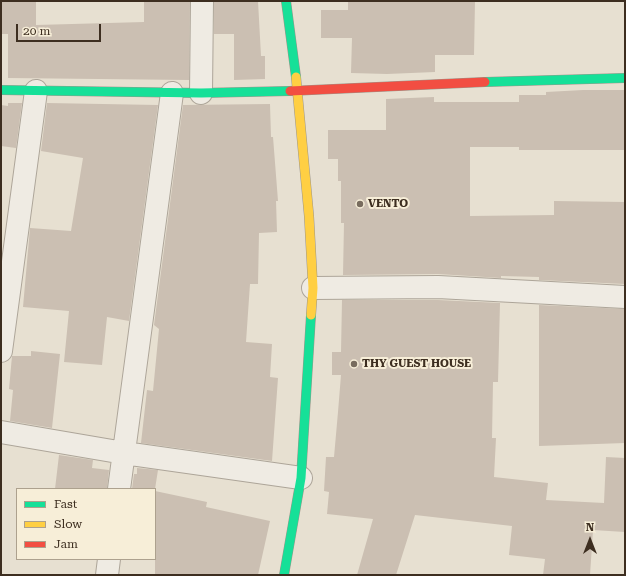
<!DOCTYPE html>
<style>
body{margin:0}
#map{position:relative;width:626px;height:576px;overflow:hidden;background:#e7e0d1;font-family:"Roboto Serif",serif}
canvas{display:block}
.frame{position:absolute;inset:0;border:2px solid #3d2e20;pointer-events:none}
.legend{position:absolute;left:16px;top:488px;width:140px;height:72px;box-sizing:border-box;background:#f7eed8;border:1px solid #ada18e;margin:0;padding:5px 7px;list-style:none;font-size:12px;color:#3d2e20}
.legend li{display:flex;align-items:center;gap:8px;height:20px}
.legend b{width:20px;border:1px solid #ada18e}
.north{position:absolute;left:570px;top:520px;width:40px;height:40px;-webkit-text-stroke:3px #f7eed8;paint-order:stroke;rotate:0deg;font-size:11px;font-weight:700;line-height:16px;text-align:center;color:#3d2e20}
.north::after{content:'';display:block;margin:auto;width:14px;height:18px;background:#3d2e20;clip-path:polygon(50% 0,100% 100%,50% 72%,0 100%)}
.scale{position:absolute;left:16px;top:24px;width:85px;height:18px;box-sizing:border-box;border:2px solid #3d2e20;border-top:0;padding-left:5px;font-size:12px;line-height:14px;white-space:nowrap;color:#3d2e20;-webkit-text-stroke:3px #f7eed8;paint-order:stroke}
</style>
<div id="map">
<canvas width="626" height="576"></canvas>
<div class="frame"></div>
<ul class="legend">
<li><b style="height:5px;background:#16e098"></b>Fast</li>
<li><b style="height:5px;background:#ffcf43"></b>Slow</li>
<li><b style="height:5px;background:#f24e42"></b>Jam</li>
</ul>
<div class="north">N</div>
<div class="scale">20 m</div>
</div>
<script>
const c = document.querySelector('canvas').getContext('2d');
c.lineJoin = 'round';
function fill(path, color) {
  c.fillStyle = color;
  c.fill(path, 'evenodd');
}
function trace(path, color, width, dash) {
  c.strokeStyle = color;
  c.lineWidth = width;
  c.lineCap = dash ? 'butt' : 'round';
  c.setLineDash(dash || []);
  c.stroke(path);
}
function label(font, color, halo, rows, align = 'center') {
  c.font = font + ' "Roboto Serif",serif';
  c.lineWidth = 4;
  c.setLineDash([]);
  c.textBaseline = 'middle';
  c.strokeStyle = halo;
  c.fillStyle = color;
  for (const [text, x, y, turn = 0] of rows) {
    c.save();
    c.translate(x, y);
    c.rotate((+turn || 0) * Math.PI / 180);
    c.textAlign = isNaN(turn) ? turn : align;
    if (halo) c.strokeText(text, 0, 0);
    c.fillText(text, 0, 0);
    c.restore();
  }
}
fill(new Path2D(`
 M1,1H36V25L144,22V1H190L189,80L8,78V34H1Z
 M214,1H258L261,56H265V79L234,80V34H214Z
 M354,1H475L474,55H435V72L387,74L351,73L352,38H321V10H348V2Z
 M583,90H625V150H519V147H470V216L554,215V201L625,202V284L539,280V277L501,276V278L438,274L343,275L344,223H341V181H338V159H328V130H386V99L434,97V102H519V95H546V92Z
 M8,103H22L16,148L1,146V105L8,106Z
 M47,103L158,105L129,321L107,317L102,365L64,362L69,311L23,307L30,228L71,231L83,158L41,151Z
 M270,104L271,137H273L278,201H276L277,232L259,233L258,284H250L246,342L272,344L270,377L278,378L272,461L141,443L147,390L153,391L159,329L154,325L183,105Z
 M342,300H438L500,303L498,382H493L492,438H496L494,477L548,483L546,500L604,503L606,457L625,458V532L593,530L590,575H543L545,559L509,555L512,526L415,515L396,575H357L373,519L327,514L329,492L324,491L326,457H334L338,412L341,375H332V352H341Z
 M539,305L625,309V443L539,446Z
 M31,351L60,354L52,428L10,421L13,390L9,389L12,356H31Z
 M59,455L93,460L92,468L109,470L107,489H55Z
 M137,468L158,470L155,489H132L134,474H137Z
 M155,491L207,502L206,507L270,521L258,575H155Z`), '#cbbfb2');
const street = new Path2D(`
 M201,93L202,1
 M313,288L438,287L625,297
 M1,351L36,91
 M1,432L124,453L301,478
 M119,489L172,93
 M107,575L109,559`);
const fast = new Path2D(`
 M286,1L296,77
 M485,82L625,78
 M1,90L201,93L290,91
 M284,575L301,478L311,315`);
const slow = new Path2D(`
 M296,77L309,216L313,288L311,315`);
const jam = new Path2D(`
 M290,91L485,82`);
trace(street, '#ada599', 24);
trace(fast, '#9c958a', 10);
trace(slow, '#9c958a', 10);
trace(jam, '#9c958a', 10);
trace(street, '#efebe3', 22);
trace(fast, '#16e098', 9);
trace(slow, '#ffcf43', 9);
trace(jam, '#f24e42', 9);
for (const [x, y, r, color] of [
 [360,204,4,"#786c5e"],
 [354,364,4,"#786c5e"]
]) {
  const dot = new Path2D();
  dot.arc(x, y, r, 0, 2 * Math.PI);
  c.fillStyle = color;
  c.fill(dot);
  trace(dot, '#f7eed8', 1.5);
}
label('bold 11px', '#3d2e20', '#f7eed8', [
 ["VENTO",368,204],
 ["THY GUEST HOUSE",362,364]
], 'left');
</script>
